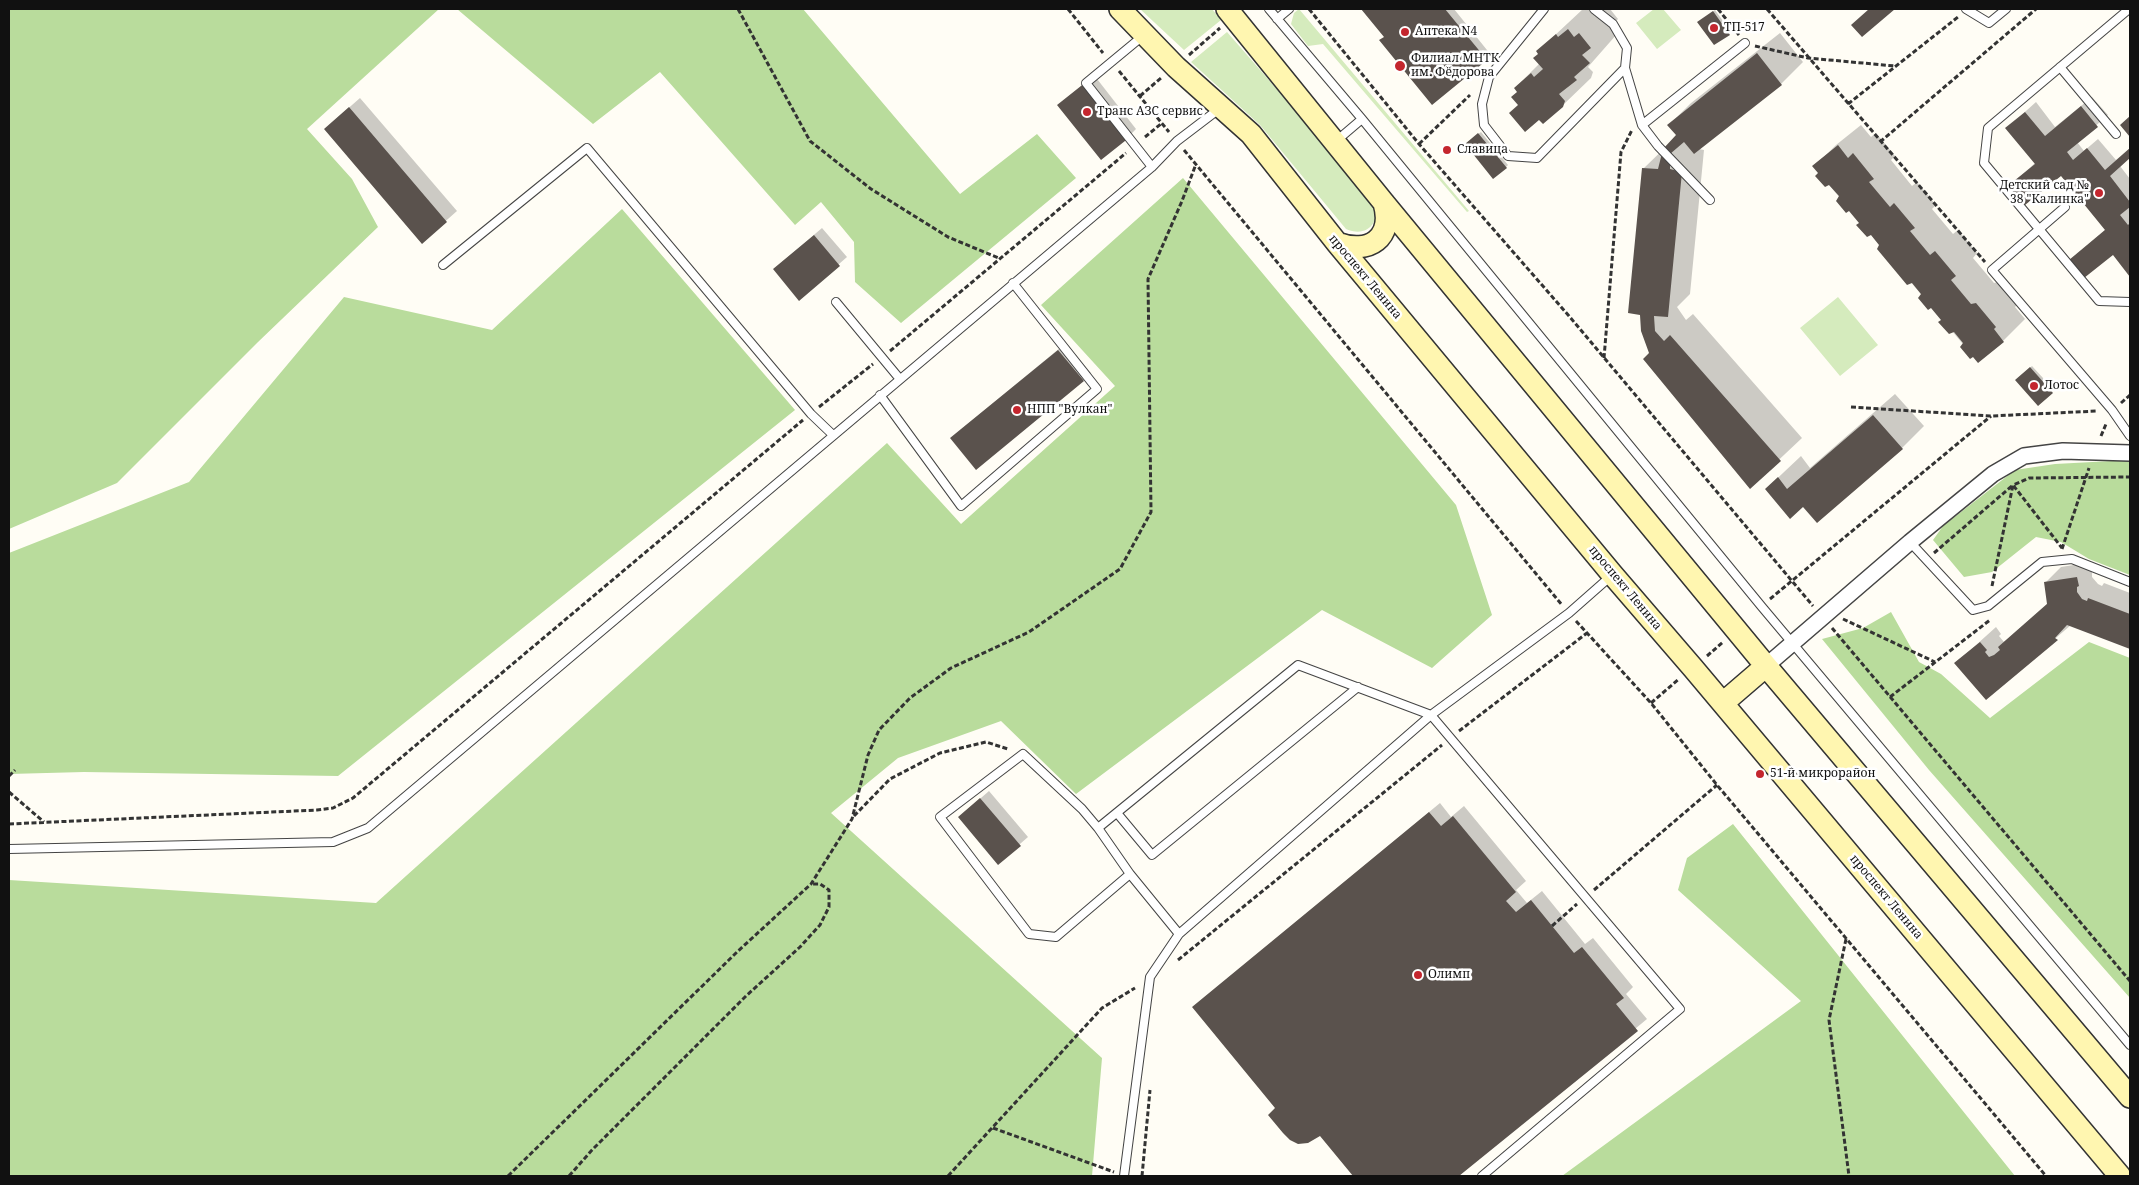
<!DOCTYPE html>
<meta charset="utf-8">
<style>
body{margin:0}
#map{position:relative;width:2139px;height:1185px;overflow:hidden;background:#fffdf5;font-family:"Noto Serif",serif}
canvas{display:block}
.frame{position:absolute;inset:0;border:10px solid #111;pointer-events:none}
</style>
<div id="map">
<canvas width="2139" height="1185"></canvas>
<div class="frame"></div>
</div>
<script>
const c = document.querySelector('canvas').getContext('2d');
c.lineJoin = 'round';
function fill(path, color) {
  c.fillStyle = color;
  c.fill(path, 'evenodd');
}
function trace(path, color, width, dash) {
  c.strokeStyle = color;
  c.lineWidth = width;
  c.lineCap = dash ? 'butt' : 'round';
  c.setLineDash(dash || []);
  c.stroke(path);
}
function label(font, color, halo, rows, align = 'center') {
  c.font = font + ' "Noto Serif",serif';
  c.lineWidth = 5;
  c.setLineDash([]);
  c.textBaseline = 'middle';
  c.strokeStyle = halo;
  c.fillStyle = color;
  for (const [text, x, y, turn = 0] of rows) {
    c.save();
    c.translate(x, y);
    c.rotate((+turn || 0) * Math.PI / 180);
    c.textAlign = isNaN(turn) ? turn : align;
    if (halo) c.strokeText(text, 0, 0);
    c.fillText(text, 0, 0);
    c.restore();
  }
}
fill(new Path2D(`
 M1140,9H1212L1221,20L1184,50Z
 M1299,9L1469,211L1467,212L1323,44L1308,46L1291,24L1294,13Z
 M1654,9H1663L1681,30L1657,49L1636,23Z
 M1227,32L1377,204C1379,223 1367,238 1346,229L1260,125L1191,62Z
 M1838,297L1878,345L1840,376L1800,328Z`), '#d5ebbd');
fill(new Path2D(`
 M9,9H439L307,129L352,179L378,227L258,342L117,483L9,529Z
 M457,9H803L960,194L1037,134L1076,178L901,323L855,282L854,242L821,202L795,225L660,72L593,124Z
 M1183,178L1456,505L1492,615L1432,668L1322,610L1076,794L1001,721L898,758L831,813L1102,1058L1092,1176H9V880L376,903L887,443L961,524L1115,386L1041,305Z
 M622,209L795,410L338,776L84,772L9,774V553L189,482L344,297L492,330Z
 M2130,460V575L2089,559L2061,542L2036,537L1992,572L1964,577L1933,540L1943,526L2015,470L2055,464Z
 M1891,612L1919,662L1941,674L1990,718L2089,642L2130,658V998L1929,770L1822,639L1863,628Z
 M1733,824L2015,1176H1562L1801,1001L1678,890L1687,858Z`), '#b9dc9c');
fill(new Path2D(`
 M1363,9H1454L1491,55L1486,60L1385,36Z
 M1583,9H1610L1618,19L1610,27L1617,34L1588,67L1593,72L1591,78L1562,106L1519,105L1518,92L1515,88L1540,63V53L1538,51Z
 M1715,10L1731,32L1729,34L1701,20Z
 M1780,33L1803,62L1781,84L1699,149L1704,150L1690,294L1677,307L1686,320L1693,314L1802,438L1750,487L1651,353L1643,169L1678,135L1669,125L1691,103Z
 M1094,75L1136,129L1129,136L1059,105Z
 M2092,97L2108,115L2077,142L2084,151L2098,139L2116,160L2130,148V157L2120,166L2130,179V275L2113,253L2070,260L2106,229L2061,174L2011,185L2035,163L2007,128L2036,102L2055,127Z
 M360,98L457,211L422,242L336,119Z
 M1861,125L1871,137L1876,133L1895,156L1891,160L1912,186L1917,182L1936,205L1932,209L1953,234L1958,230L1977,253L1973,258L1994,283L1998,282L2017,305L2015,307L2025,319L2003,341L1978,362L1814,167L1836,145Z
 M1481,132L1508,165L1506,167L1468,142Z
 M822,228L847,257L799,299L782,262Z
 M1066,343L1091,373L1083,380L959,431Z
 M2032,366L2054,390L2038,404L2017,380Z
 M1895,394L1924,426L1902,448L1803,505L1766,489L1801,456L1810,468Z
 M2092,562L2094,570L2092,572V577L2098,584L2102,586L2104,583L2130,593V648L2071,625L1986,698L1956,663L1996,627L2001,634L1999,636L2004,642L2048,603L2046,582L2061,567Z
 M989,791L1028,837L998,863L959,817Z
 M1440,803L1451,817L1464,806L1526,881L1516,890L1527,903L1542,891L1585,944L1593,938L1633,987L1626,994L1647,1019L1458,1176H1354L1320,1135L1276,1108L1193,1007Z`), '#0003');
fill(new Path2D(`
 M1361,9H1445L1487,60L1432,105L1379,40L1384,37Z
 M1869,9H1895L1862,37L1851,25Z
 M1713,11L1730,35L1714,45L1697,22Z
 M1568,29L1574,37L1579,33L1591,48L1582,55L1590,63L1574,77L1577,80L1559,94L1565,101L1563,107L1543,124L1539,120L1525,132L1509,113L1518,105L1511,97L1517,92L1514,88L1531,73L1534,77L1543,69L1533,58L1538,54L1536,51L1556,34L1558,37Z
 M1757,53L1782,85L1694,154L1684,142L1670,154V169L1682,172L1668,317L1654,316L1655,331L1664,341L1670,335L1781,461L1750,489L1643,359L1649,353L1641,331L1640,315L1628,313L1642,168L1658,169L1663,149L1676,135L1667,125Z
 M1086,82L1130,137L1101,160L1057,105Z
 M2081,106L2098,127L2067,152L2073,160L2087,148L2105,170L2130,148V158L2110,176L2130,202V207L2120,215L2128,225L2130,223V277L2113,255L2084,278L2069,260L2105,230L2061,176L2025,205L2009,185L2035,164L2005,128L2025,112L2045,136Z
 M349,107L447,222L422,244L324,129Z
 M2130,116V137L2120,125Z
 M1478,133L1507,168L1493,179L1465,144Z
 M1838,145L1848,158L1853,153L1874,179L1869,182L1890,207L1894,203L1915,228L1910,231L1930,255L1935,251L1956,276L1951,280L1971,304L1976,303L1996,327L1994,329L2004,342L1978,363L1973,357L1970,359L1960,347L1963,343L1954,332L1949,334L1938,322L1941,320L1931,308L1928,310L1918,298L1921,294L1912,283L1907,285L1877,249L1879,245L1871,235L1867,237L1856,225L1859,223L1849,211L1846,213L1836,201L1839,196L1829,185L1825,187L1815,176L1818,173L1812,166Z
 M814,235L840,266L799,301L773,269Z
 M1058,350L1084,381L976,470L950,438Z
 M2030,367L2053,393L2038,406L2015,380Z
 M1873,415L1903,449L1817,523L1803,507L1790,519L1765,489L1778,477L1787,489Z
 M2077,577L2079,586L2077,587V592L2082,599L2087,601L2088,598L2130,614V649L2067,625L2055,638L2058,640L1986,700L1954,663L1980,642L1987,650L1985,652L1989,657L1994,655L2000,650L1998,647L2047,604L2044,582Z
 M980,798L1021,846L998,865L958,817Z
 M1429,812L1441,826L1453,816L1516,892L1506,901L1516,912L1531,900L1574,953L1582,947L1624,998L1616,1004L1638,1031L1459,1176H1353L1320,1136L1308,1143L1298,1144L1290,1140L1283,1133L1268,1115L1275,1108L1192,1007Z`), '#5a524d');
const service = new Path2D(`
 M1269,9L1362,119L1762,607L2130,1045
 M1544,9L1489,77L1482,104L1484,125L1508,156L1537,158L1625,68L1642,125
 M1594,9L1613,24L1627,48L1625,68
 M1966,9L1989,23L2006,9
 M2129,9L1988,128L1984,163L2099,301L2130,302
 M1277,19L1289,9
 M1144,35L1086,83L1152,167
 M2060,67L2116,134
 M1335,142L1362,119
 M1710,200L1658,146L1642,125L1745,43
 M2065,207L1992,270L2112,410L2130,436
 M443,265L587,148L811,414L833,435
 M836,302L899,378
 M880,395L961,506L1097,389L1013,283
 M1910,542L1973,610L1988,606L2042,562L2072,559L2130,582
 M1117,813L1152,855L1358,687
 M1098,828L1082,809L1023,754L940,817L1029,934L1056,937L1130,874
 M9,849L333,842L368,828L1152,167L1177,141L1219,109
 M1179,934L1130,874L1098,828L1298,665L1431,715L1680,1009L1482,1176
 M1124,1176L1150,977L1179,934L1431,715L1569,613L1611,576`);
const minor = new Path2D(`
 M1766,666L1910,542L1993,474L2024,456L2063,451L2130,453`);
const secondary = new Path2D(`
 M1120,9L1176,67L1251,134L1337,243L1612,574L1693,668L2120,1176
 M1227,9L1384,203L1766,666L2130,1097
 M1337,243C1369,255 1394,238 1384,203
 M1723,703L1766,666`);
trace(service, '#444', 10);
trace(minor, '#444', 18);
trace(secondary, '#333', 24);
trace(new Path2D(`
 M738,9L810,141L871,189L948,237L1001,259
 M1068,9L1103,53
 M1309,9L1419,144L1569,316L1813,606
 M1718,9L1739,35
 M1767,9L1985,262
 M1755,46L1808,58L1895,66
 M1189,55L1220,28
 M1119,71L1169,132
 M1140,96L1161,78
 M1848,104L1958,17
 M1145,137L1162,123
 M1880,142L2036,9
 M1419,144L1470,95
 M1184,150L1562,605
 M890,351L1126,153
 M1604,358L1621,152L1632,130
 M2121,403L2130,395
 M819,407L873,364
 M1851,407L1991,416L2097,411
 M2101,436L2106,424
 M2062,549L2089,468
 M1934,553L2013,485L2062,548
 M1992,586L2013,485L2029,478L2130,477
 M1770,599L1991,416
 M1843,619L1935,662
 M1576,621L1651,703L1717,785L2046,1176
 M1832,628L2130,981
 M1707,656L1723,642
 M1890,697L1990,620
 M1651,703L1679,679
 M1459,731L1587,633
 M9,776L15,770
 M9,792L44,822
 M854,816L890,779L940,753L986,742L1008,749
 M9,824L317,810L333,808L353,798L803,420
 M1594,890L1717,785
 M1552,926L1577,904
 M1846,939L1829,1020L1849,1176
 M1178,960L1442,745
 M993,1128L1114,1172
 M508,1176L737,952L811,884L852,819L868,755L879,730L910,698L951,668L1029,632L1120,569L1151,512L1148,279L1182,201L1196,164
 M569,1176L592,1150L746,996L800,947L820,925L829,907V890L820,884H811
 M948,1176L1102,1008L1135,988
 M1142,1176L1150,1090`), '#333', 3, [5, 2.5]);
trace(service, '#fff', 8);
trace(minor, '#fff', 15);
trace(secondary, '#fff6b0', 21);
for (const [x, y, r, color] of [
 [1714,28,5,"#c4262e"],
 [1405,32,5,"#c4262e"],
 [1400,66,6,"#c4262e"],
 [1087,112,5,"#c4262e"],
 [1447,150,5,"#c4262e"],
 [2099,193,5,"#c4262e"],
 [2034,386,5,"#c4262e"],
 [1017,410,5,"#c4262e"],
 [1760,774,5,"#c4262e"],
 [1418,975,5,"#c4262e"]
]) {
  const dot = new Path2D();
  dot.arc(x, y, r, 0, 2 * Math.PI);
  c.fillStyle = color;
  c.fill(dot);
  trace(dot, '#fff', 2);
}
label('12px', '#111', '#fff', [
 ["ТП-517",1724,28],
 ["Аптека N4",1415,32],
 ["Филиал МНТК",1411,59],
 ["им. Фёдорова",1411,73],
 ["Транс АЗС сервис",1097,112],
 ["Славица",1457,150],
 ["Детский сад №",2089,186,"right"],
 ["38 \"Калинка\"",2089,200,"right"],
 ["Лотос",2044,386],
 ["НПП \"Вулкан\"",1027,410],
 ["51-й микрорайон",1770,774],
 ["Олимп",1428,975]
], 'left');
label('12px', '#111', '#fff', [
 ["проспект Ленина",1365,277,50],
 ["проспект Ленина",1625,588,50],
 ["проспект Ленина",1886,897,50]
]);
</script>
